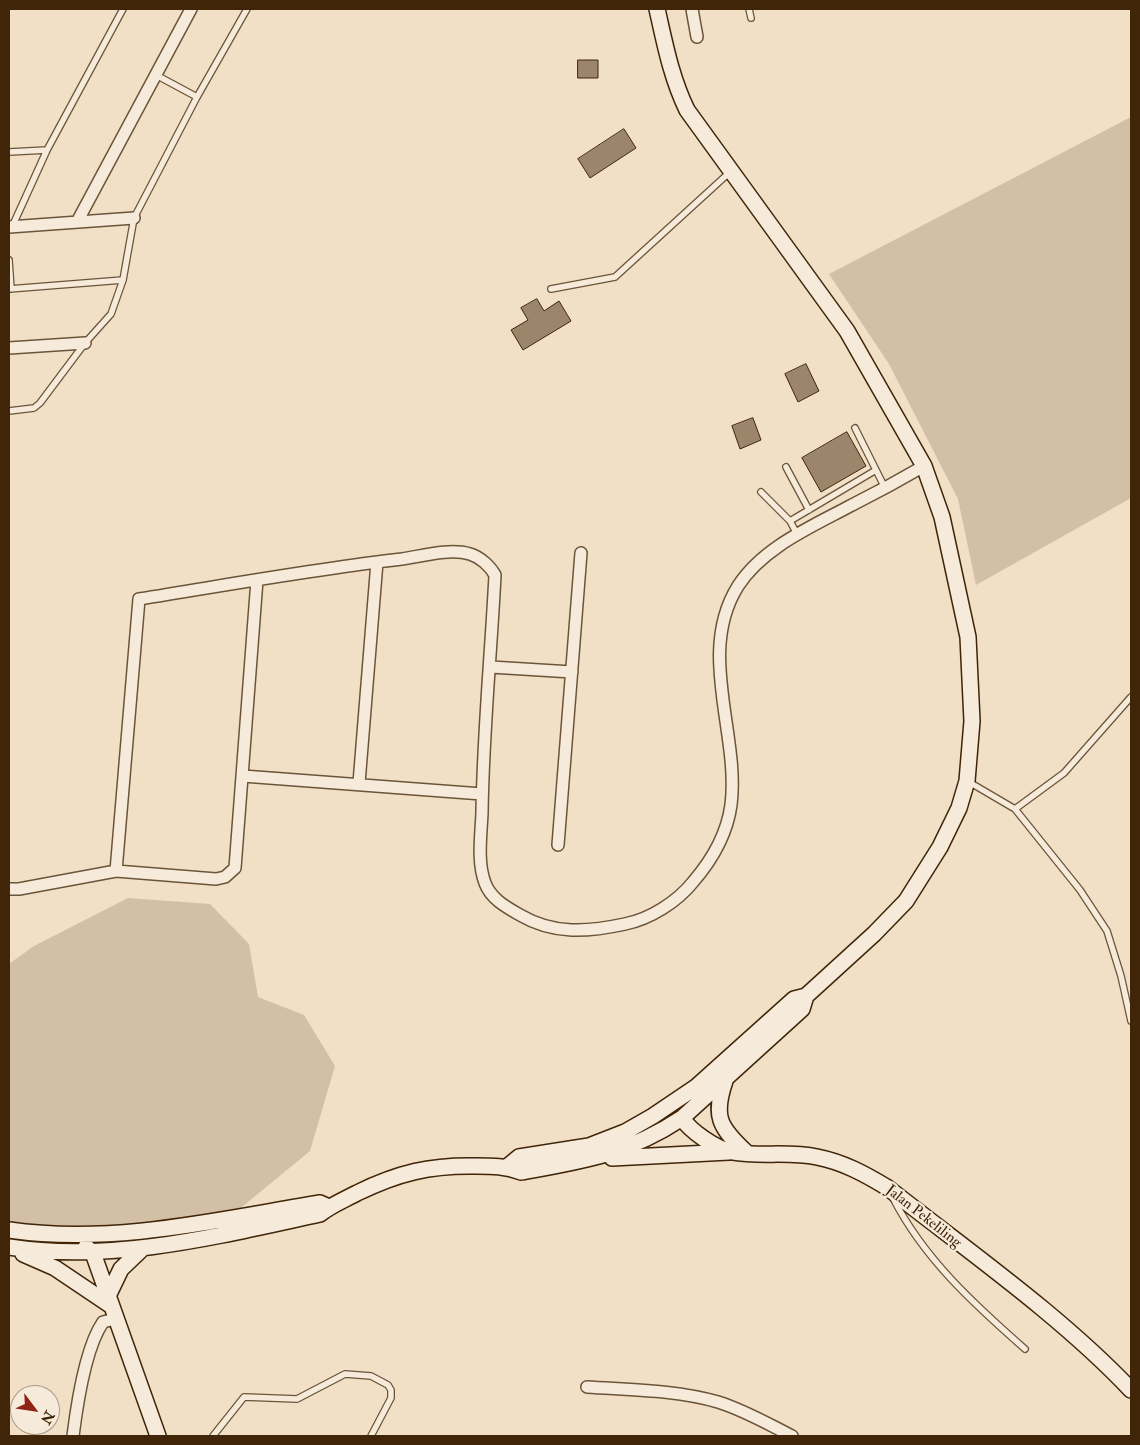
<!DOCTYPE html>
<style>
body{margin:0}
#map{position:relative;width:1140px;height:1445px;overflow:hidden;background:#f1dfc6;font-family:"IM FELL Double Pica",serif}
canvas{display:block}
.frame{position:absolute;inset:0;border:10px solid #402508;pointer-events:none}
.north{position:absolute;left:10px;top:1385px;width:50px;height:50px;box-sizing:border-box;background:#f6eada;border:1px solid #ad9b86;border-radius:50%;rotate:121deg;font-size:14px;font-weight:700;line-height:20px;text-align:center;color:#402508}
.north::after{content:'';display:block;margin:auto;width:18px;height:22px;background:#8f2418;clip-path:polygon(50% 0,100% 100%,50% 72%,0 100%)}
</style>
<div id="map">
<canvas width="1140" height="1445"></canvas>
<div class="frame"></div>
<div class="north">N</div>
</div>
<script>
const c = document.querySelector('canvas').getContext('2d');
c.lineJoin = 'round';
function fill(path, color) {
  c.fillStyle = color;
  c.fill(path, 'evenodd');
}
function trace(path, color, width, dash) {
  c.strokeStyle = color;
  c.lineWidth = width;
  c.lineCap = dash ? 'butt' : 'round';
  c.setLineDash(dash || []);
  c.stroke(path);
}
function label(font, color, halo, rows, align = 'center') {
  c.font = font + ' "IM FELL Double Pica",serif';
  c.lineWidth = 4.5;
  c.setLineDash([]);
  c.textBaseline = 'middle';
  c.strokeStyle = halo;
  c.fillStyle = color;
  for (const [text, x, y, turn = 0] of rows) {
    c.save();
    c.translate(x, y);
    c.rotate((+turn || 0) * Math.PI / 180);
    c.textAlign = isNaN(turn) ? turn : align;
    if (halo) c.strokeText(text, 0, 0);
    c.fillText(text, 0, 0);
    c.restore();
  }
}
fill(new Path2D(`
 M1131,117V498L976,585L958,499L889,364L829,274Z
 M128,898L210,904L249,944L258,997L304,1015L335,1066L310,1151L237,1211L135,1227L84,1230L9,1223V964L34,946Z`), '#d3bfa6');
const building = new Path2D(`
 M578,60H598V78H578Z
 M624,129L636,148L590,178L578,159Z
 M537,299L544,311L559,301L571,321L523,350L511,330L528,320L521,308Z
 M806,364L819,391L798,402L785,374Z
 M753,418L761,440L740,449L732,426Z
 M847,432L866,466L821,492L802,458Z`);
fill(building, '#9c866b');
trace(building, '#402508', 1);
const lane = new Path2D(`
 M749,9L751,18
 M156,75L197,97
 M9,152L47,150
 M12,227L47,150L123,9
 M9,260L11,289
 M9,289L123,280
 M551,289L615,277L730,172
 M9,411L34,408L40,403L85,343L111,314L123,280L134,218L197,97L247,9
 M855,428L885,488
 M786,467L809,510
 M761,492L790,521
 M797,534L790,521L876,470
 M969,782L1015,809L1080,890L1107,931L1121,976L1131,1021
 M1015,809L1064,773L1131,697
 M893,1198C924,1259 975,1305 1025,1349
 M213,1436L244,1397L297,1399L345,1374L371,1376L388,1385L391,1390V1398L371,1436`);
const street = new Path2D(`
 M692,9L697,37
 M77,222L191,9
 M9,227L134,218
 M9,348L85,343
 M257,580L235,868L225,877L216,879L116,871L139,599C227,585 314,569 402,559C422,556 450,548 470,554C480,557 490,566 495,575C491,654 483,734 482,813C481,836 477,862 485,883C491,899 506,907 520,915C554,935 588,932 625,924C650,919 677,902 693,882C712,860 727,834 731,805C740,734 696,653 738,586C763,547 813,526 852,505C876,493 900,480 924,466
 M491,667L572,672
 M243,776L482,794
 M359,783L377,562
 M558,845L581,553
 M9,889H19L116,871
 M587,1387C631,1390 676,1390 718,1402C744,1410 768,1424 792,1436
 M73,1436C77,1404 85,1348 103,1322L115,1319`);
const secondary = new Path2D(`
 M725,1081C713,1116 719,1127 746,1152
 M682,1118C690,1131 716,1149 732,1152C760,1157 789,1151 817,1157C843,1162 865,1174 888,1188C968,1251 1061,1316 1131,1390
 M612,1158L729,1152
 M507,1167L519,1157L589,1146L625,1132L653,1116L696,1087L794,999L806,996L874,934L906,901L940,847L959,808L967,781L972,721L968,637L942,517L924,466L847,331L687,110C671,77 665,44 657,9
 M9,1230C113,1245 218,1220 320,1203L329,1207
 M9,1247C113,1263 218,1236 320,1214C331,1205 344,1200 357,1193C398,1173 430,1165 476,1166C492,1166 506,1166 521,1172C583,1161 628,1154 682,1118L802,1009L806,996
 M86,1247L93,1253L158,1436
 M23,1254L55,1268L110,1305
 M108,1296L121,1269L143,1248`);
trace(lane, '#6c5438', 8);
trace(street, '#6c5438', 14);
trace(secondary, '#402508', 18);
trace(lane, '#f6eada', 5.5);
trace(street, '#f6eada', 11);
trace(secondary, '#f6eada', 15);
label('15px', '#402508', '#f6eada', [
 ["Jalan Pekeliling",923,1217,38]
]);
</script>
